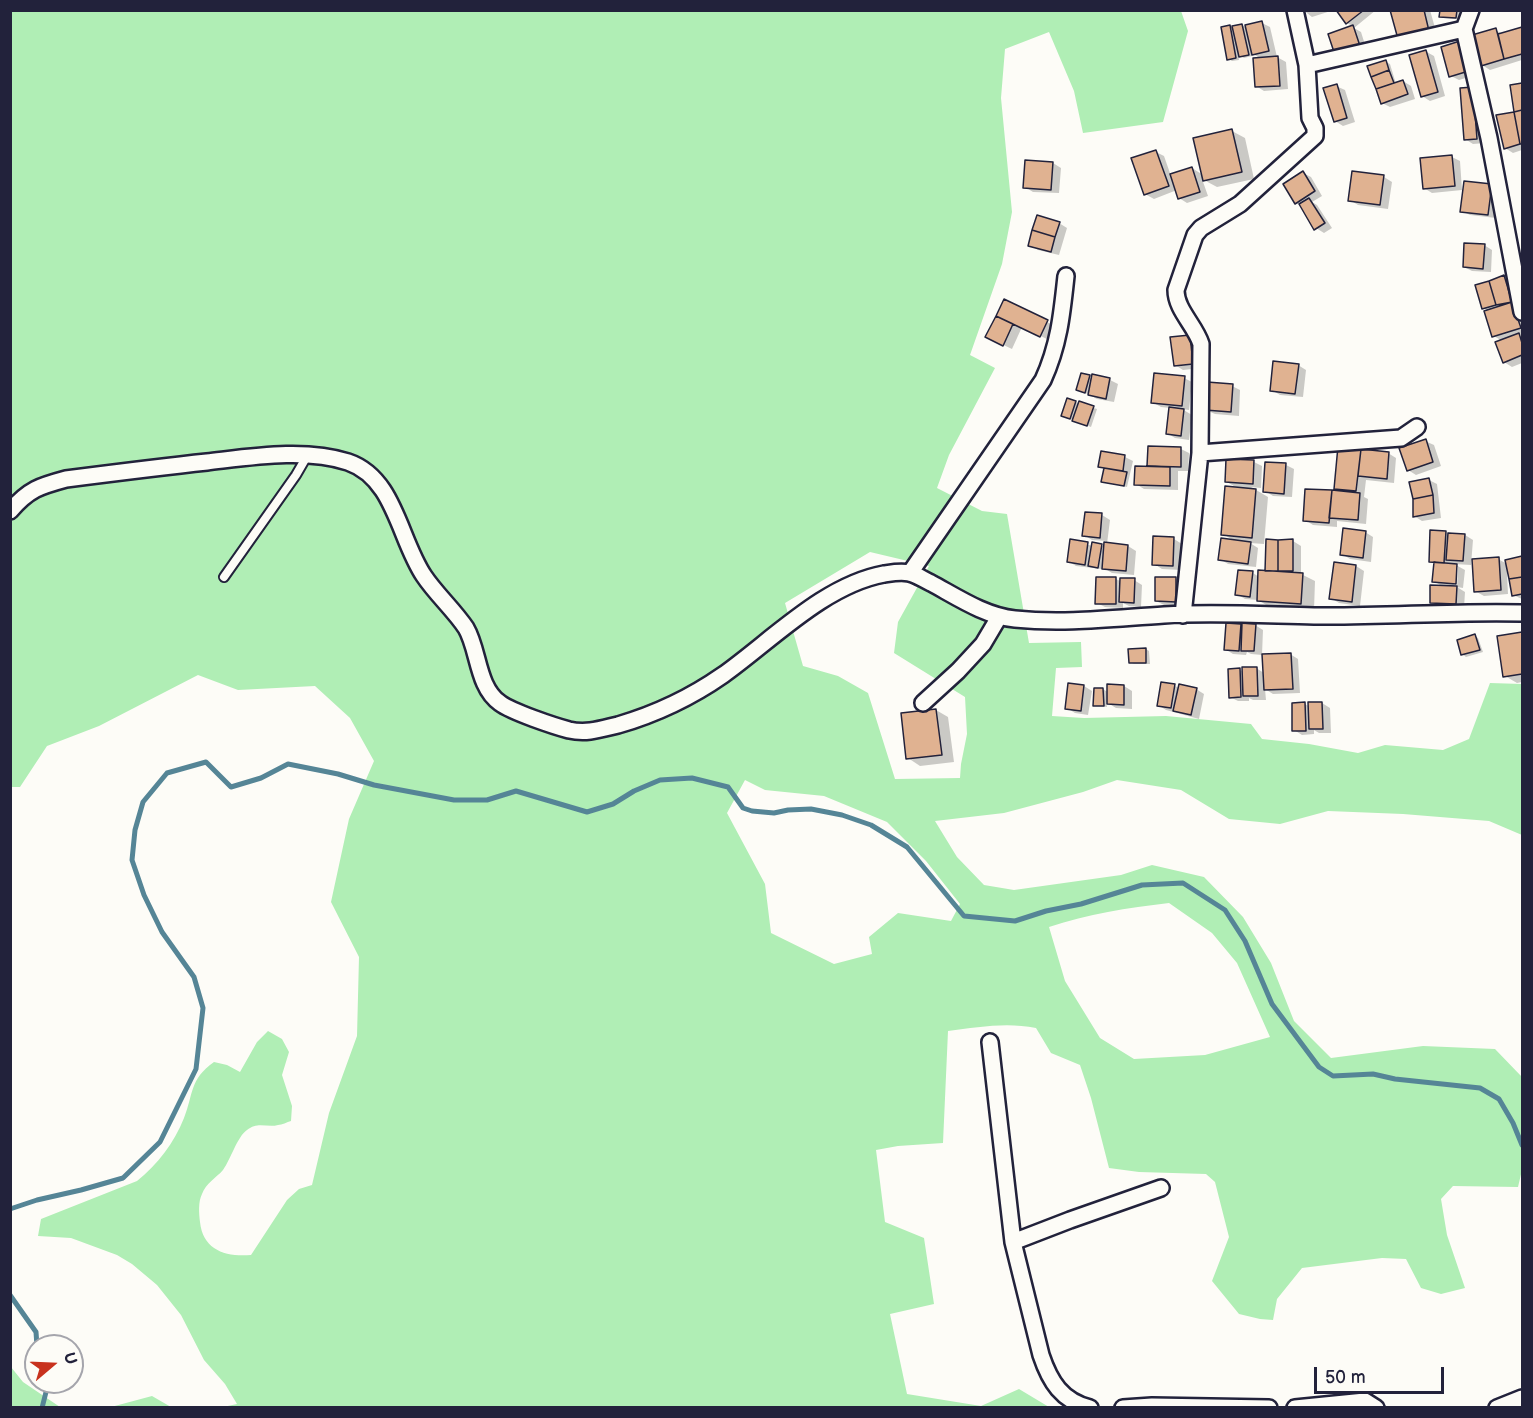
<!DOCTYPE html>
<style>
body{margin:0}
#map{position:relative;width:1533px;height:1418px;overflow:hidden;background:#fdfcf7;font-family:"Balsamiq Sans",sans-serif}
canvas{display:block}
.frame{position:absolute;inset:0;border:12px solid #22223b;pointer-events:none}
.north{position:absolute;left:24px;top:1334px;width:60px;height:60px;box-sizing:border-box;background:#fdfcf7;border:2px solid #a5a5ac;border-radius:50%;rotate:71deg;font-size:16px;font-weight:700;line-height:24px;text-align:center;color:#22223b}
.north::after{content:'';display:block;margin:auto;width:21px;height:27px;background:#c8321e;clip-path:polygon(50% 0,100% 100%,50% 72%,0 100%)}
.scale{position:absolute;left:1314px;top:1367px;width:130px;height:27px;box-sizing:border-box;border:3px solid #22223b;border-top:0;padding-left:8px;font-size:18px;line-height:21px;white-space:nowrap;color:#22223b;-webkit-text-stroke:4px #fdfcf7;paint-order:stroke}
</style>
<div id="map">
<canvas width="1533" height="1418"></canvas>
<div class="frame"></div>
<div class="north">U</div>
<div class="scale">50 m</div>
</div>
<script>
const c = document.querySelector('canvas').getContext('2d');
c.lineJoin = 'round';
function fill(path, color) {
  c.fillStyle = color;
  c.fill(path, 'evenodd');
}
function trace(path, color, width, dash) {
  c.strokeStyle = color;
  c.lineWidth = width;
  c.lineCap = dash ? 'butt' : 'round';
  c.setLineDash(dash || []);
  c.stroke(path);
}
fill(new Path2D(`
 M10,11H1181L1188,31L1163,122L1083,133L1074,91L1049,32L1005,49L1001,98L1012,212L1002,264L970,355L995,368L949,455L937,488L982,511L1007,514L1029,643L1081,642L1082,667L1056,668L1052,716L1084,718L1166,716L1251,724L1262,739L1309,744L1358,753L1385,745L1443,750L1469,739L1490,683L1522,684V835L1489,821L1403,814L1328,811L1280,824L1229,819L1181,790L1117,780L1083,792L1004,813L935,821L957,857L984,885L1014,890L1121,875L1152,865L1204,877L1243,917L1271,963L1294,1021L1331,1058L1423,1046L1495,1049L1522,1077V1170L1518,1187L1453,1186L1441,1199L1447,1235L1465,1288L1441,1294L1421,1288L1406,1259L1382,1258L1302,1268L1277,1299L1273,1320L1260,1319L1239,1314L1212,1281L1229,1237L1215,1182L1206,1174L1139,1172L1109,1168L1091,1098L1080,1065L1051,1053L1036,1028C1007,1022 978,1027 948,1031L943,1143L898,1146L876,1150L885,1222L924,1238L934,1304L890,1314L907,1394L981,1406L1019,1389L1049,1407H223L237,1404L225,1384L204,1360L181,1315L157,1285L132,1264L117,1255L71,1238L38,1236L41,1219L137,1181C158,1164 174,1143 184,1118C194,1093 189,1080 214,1062L227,1065L240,1072L257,1042L268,1031L282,1039L289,1052L282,1075L292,1106L291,1121C287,1122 282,1125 278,1125C267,1128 258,1121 247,1130C237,1137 231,1159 223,1170C216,1178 206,1183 202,1194C198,1202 199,1213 200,1222C203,1250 225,1257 251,1255L287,1200L299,1189L312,1185L329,1113L357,1036L359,957L331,902L349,819L374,761L350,718L315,686L238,690L198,675L99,726L47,746L20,787H11ZM870,552L929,566L898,622L894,653L965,697L967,734L961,764L960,778L895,779L868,693L838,676L803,666L785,603ZM745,780L765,790L824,796L887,822L926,861L960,904L951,921L898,913L869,937L872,954L834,964L771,933L765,884L727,813ZM1169,903L1212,933L1237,963L1270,1037L1205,1055L1134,1059L1100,1038L1065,981L1049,927C1088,914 1127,908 1169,903Z
 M11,1367L23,1382L60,1407H11Z
 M152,1396L171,1407H111Z`), '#b0eeb5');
fill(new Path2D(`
 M1303,10H1334L1312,17Z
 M1337,10H1376L1354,28L1361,32L1367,51L1330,35L1354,27L1347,23Z
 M1430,10L1437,35L1392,11Z
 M1441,10H1460L1459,19L1444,18L1441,16Z
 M1262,23L1270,27L1277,57L1286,62L1288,89L1264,91L1256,86L1260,58L1251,53L1252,56L1244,58L1238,55L1239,60L1232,61L1228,59L1230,26L1235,29L1242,25L1247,28Z
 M1522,28V60L1490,70L1482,65L1495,30L1503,34Z
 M1463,42L1479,74L1459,80L1451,76Z
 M1425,51L1434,56L1445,96L1430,101L1422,96Z
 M1386,62L1390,64L1396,84L1403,81L1411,86L1415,99L1390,107L1382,103Z
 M1522,85V150L1513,153L1505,148L1515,113L1512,86Z
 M1336,86L1345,90L1355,122L1343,126L1335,121Z
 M1461,90L1480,93L1485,143L1473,144L1465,139Z
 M1232,131L1245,138L1254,179L1217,187L1202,179L1208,196L1187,203L1179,198L1177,190L1154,199L1145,194L1156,152L1164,156L1171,176L1192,168L1203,175Z
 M1452,157L1460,161L1462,190L1432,193L1424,188Z
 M1053,163L1061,168L1059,193L1033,192L1025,187Z
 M1303,173L1311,177L1322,196L1312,202L1317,205L1332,228L1324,233L1316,228L1301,206L1296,203Z
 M1384,177L1392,182L1388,209L1358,205L1350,200Z
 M1491,185L1499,190L1496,218L1470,215L1462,211Z
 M1059,223L1067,228L1059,255L1038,250L1030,245Z
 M1484,245L1492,250L1491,272L1472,271L1464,267Z
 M1504,276L1512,281L1522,315V334L1520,335L1522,337V363L1512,367L1504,362L1502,341L1494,336L1488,311L1484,308Z
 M1004,301L1055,326L1049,340L1022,327L1012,349L995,341Z
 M1190,336L1198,341L1201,368L1183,370L1175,365Z
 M1298,365L1306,370L1303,397L1280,395L1272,390Z
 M1082,374L1093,379V376L1110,380L1118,384L1114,402L1097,399L1082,391Z
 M1184,378L1192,382L1189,410L1182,409L1192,415L1189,440L1175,438L1167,433L1170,408L1161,407L1152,402Z
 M1232,386L1240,390L1239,416L1215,414L1206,410Z
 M1075,402L1097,409L1091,427L1066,417Z
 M1425,441L1434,445L1441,466L1416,475L1408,470Z
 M1150,448L1181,449L1189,453L1188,471H1178V490L1144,489L1136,484L1149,468Z
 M1339,448L1388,453L1396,458L1394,483L1366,480L1364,497L1368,499L1366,524L1337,521V527L1313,525L1305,520L1345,493L1335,488Z
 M1125,457L1133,461L1127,487L1103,481L1105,469L1100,466Z
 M1228,461L1254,462L1262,466L1261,488L1251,487L1268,497L1264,544L1250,543L1258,548L1256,567L1228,564L1220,559L1236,542L1223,534L1239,489L1227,482Z
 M1267,463L1286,465L1294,469L1292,497L1273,496L1265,491Z
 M1429,480L1437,484L1441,518L1422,521L1414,516V499Z
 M1086,513L1102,515L1110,520L1107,544L1128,546L1136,551L1134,575L1112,573L1102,567V569L1093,568L1076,566L1068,561L1071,541L1093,546L1101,545L1105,548L1106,541L1092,540L1084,535Z
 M1365,532L1373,537L1371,562L1350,559L1342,554Z
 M1445,532L1465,535L1473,540L1471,565L1454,564L1465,570L1463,588L1457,587L1458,567H1455L1453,592L1457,587L1465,592L1464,608L1439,607L1431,602L1443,587L1434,581L1435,564L1430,561Z
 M1174,539L1182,544L1181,570L1162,569L1154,564Z
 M1293,541L1301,546V574L1315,581L1314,610L1271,608L1258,600L1245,599L1237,594L1253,573L1259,577L1271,573Z
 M1522,558V599L1513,595L1509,573L1507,574L1508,594L1484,596L1475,591L1498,559L1507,564V561Z
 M1335,563L1356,566L1364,571L1360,606L1339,603L1331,598Z
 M1116,579L1122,582L1134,580L1142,585L1141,607L1129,606L1123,603V608L1105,607L1097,603Z
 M1176,579L1184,583V605H1164L1156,601Z
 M1240,625L1243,627L1255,625L1263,630L1262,655L1251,654L1247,652L1246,655L1233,654L1225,649Z
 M1522,634V682L1517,683L1505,676L1499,637Z
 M1475,636L1478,638L1483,652L1466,657L1462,654Z
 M1146,649L1149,651L1150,664H1134L1130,662Z
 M1290,654L1298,659L1300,693L1273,694L1265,689L1266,700H1253L1249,698V701H1238L1230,697L1240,670L1244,672L1256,668L1264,673Z
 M1084,686L1092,691L1088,715L1075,713L1067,708Z
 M1109,686H1124L1132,691V709L1116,708L1106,702L1107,707L1095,705L1103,689L1109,693Z
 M1175,686L1179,688L1196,689L1204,694L1199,719L1166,710L1158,705Z
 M1322,703L1330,708L1331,733H1319L1314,730V734L1302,735L1294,730L1305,704L1310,707Z
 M936,710L948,717L954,762L920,766L908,758Z`), '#0003');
trace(new Path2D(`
 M10,1209L37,1200L81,1190L123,1178L160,1142L196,1069L203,1008L194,977L162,932L144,895L132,860L135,830L143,802L167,773L206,762L231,787L261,778L288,764L338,774L374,785L454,800H487L516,791L587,812L613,804L634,791L660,780L692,778L728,787L743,808L752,811L774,813L788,810L811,809L842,815L871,825L907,847L964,916L1015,921L1046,911L1081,904L1142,885L1183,883L1225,910L1245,941L1272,1004L1319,1067L1333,1076L1373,1074L1395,1079L1480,1088L1499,1099L1513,1123L1522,1145
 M10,1295L36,1332L37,1346
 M42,1408L46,1392L43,1382`), '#558596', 5);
const building = new Path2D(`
 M1336,10H1364L1346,24Z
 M1390,10H1424L1429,31L1398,39Z
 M1440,10H1457L1456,18L1439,17Z
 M1262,21L1269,51L1252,55L1245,25Z
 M1242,24L1249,55L1239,57L1232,26Z
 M1230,25L1236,58L1227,60L1221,27Z
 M1353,25L1360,46L1335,55L1328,34Z
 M1522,27V54L1504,59L1498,34Z
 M1496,28L1504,59L1481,66L1472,35Z
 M1463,40L1472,70L1449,77L1441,47Z
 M1426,50L1438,92L1421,97L1409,55Z
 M1278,56L1280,86L1255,87L1253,58Z
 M1386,60L1389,70L1371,77L1367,66Z
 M1389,70L1394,83L1376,89L1371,77Z
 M1403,80L1408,94L1381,104L1376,89Z
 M1522,83V110L1514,112L1510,85Z
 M1337,84L1347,118L1334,122L1323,88Z
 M1473,87L1477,139L1464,140L1460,88Z
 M1522,110V144H1520L1514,112Z
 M1514,112L1520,144L1504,149L1496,115Z
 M1232,129L1242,172L1203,181L1193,138Z
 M1156,150L1169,186L1144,195L1131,158Z
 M1452,155L1455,186L1423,189L1420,158Z
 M1025,160L1053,162L1051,190L1023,188Z
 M1192,167L1200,192L1178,199L1170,174Z
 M1303,171L1315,191L1295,204L1283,184Z
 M1352,171L1384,175L1380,205L1348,201Z
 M1464,181L1492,184L1488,215L1460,212Z
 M1309,198L1325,223L1314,230L1299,204Z
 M1037,215L1060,222L1055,237L1032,230Z
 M1032,230L1055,237L1051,252L1028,246Z
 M1464,243L1485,244L1483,269L1463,267Z
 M1504,275L1512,302L1496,305L1489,281Z
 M1489,281L1496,305L1482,309L1475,285Z
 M1004,299L1048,320L1040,337L996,316Z
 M1512,302L1521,328L1492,337L1484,311Z
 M996,316L1013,324L1003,346L985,337Z
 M1519,333L1522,343V355L1503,363L1495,342Z
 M1190,335L1193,364L1174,366L1170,337Z
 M1273,361L1299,364L1295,394L1270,391Z
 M1081,373L1090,375L1085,393L1076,390Z
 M1154,373L1185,376L1182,406L1151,403Z
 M1092,374L1110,378L1106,399L1088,395Z
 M1207,382L1233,384L1231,412L1205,410Z
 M1067,398L1076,401L1070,419L1061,416Z
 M1079,401L1094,406L1087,426L1072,421Z
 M1169,407L1184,409L1181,436L1166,434Z
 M1426,439L1433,462L1407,471L1399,448Z
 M1148,446L1181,447V467L1147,466Z
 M1338,446L1361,449L1356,491L1334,489Z
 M1361,449L1389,452L1387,479L1358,476Z
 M1101,451L1125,455L1123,471L1098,467Z
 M1226,459L1254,460L1253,484L1225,482Z
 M1265,462L1286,463L1284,494L1263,492Z
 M1135,466L1170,467V486L1134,485Z
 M1104,468L1127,472L1124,486L1101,482Z
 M1429,478L1433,495L1413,499L1409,482Z
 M1225,486L1256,489L1252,538L1221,535Z
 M1305,489L1332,490L1329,523L1303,521Z
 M1332,490L1360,493L1358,520L1329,518Z
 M1433,495L1434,513L1413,517V499Z
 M1085,512L1102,513L1100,538L1082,536Z
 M1343,528L1366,531L1363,558L1340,555Z
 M1430,530L1446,531L1444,563L1429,562Z
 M1448,533L1465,534L1463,561L1446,560Z
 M1153,536L1174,537L1173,566L1152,565Z
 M1221,538L1251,542L1248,564L1218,560Z
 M1070,539L1088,542L1085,565L1067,562Z
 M1266,539L1278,540V571H1265Z
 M1293,539V571H1278V540Z
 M1092,542L1102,544L1098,568L1088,566Z
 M1104,542L1128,545L1126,571L1102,569Z
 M1522,556V577L1509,579L1505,560Z
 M1499,557L1501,590L1474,592L1472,559Z
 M1334,562L1356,565L1352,602L1329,599Z
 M1434,562L1457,564L1456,584L1432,582Z
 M1238,570L1253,571L1250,597L1235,595Z
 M1258,570L1303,573L1301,604L1257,601Z
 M1096,577H1116V604H1095Z
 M1155,577H1176V602L1155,601Z
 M1522,577V594L1512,596L1509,579Z
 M1120,578H1135L1134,603L1119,602Z
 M1430,585L1457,586L1456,604L1430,603Z
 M1226,623L1241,624L1239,651L1224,650Z
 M1242,623L1256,624L1254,651H1241Z
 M1522,632V674L1503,677L1497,636Z
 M1475,634L1480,650L1461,655L1457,640Z
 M1146,648V663H1129L1128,649Z
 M1291,653L1293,689L1264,690L1262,654Z
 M1242,667H1257L1258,696H1243Z
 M1240,668L1241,697L1229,698L1228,669Z
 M1161,682L1175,684L1171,708L1157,706Z
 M1068,683L1084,685L1081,711L1065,709Z
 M1107,684L1124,685V705L1107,704Z
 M1179,684L1197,688L1191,715L1173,711Z
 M1094,688H1103L1104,706H1093Z
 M1305,702L1306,731H1292V703Z
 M1308,702H1322L1323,729H1309Z
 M936,709L942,755L906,759L901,713Z`);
fill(building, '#e0b291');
trace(building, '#22223b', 1.5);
const lane = new Path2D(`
 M224,577L296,475L307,456`);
const street = new Path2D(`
 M1464,29L1489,138L1522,312
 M1307,65L1464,29L1471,10
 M1200,453L1401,438L1417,427
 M10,511C29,489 40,486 66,479C113,473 160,467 207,462C251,457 305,448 348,462C395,478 399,539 424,576C436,594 454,610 466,628C479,650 477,687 500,703C512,712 554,726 569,730C587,734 601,729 618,725C656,714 690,698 723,675C771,641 824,585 884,574C891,573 901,571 909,573C916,574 924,580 931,583C957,597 985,616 1015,619C1065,624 1114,618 1164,615C1214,612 1265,615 1314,616C1384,617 1453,611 1522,613
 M910,573L1043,380C1059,345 1062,314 1066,276
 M1183,615L1200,453L1201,344C1195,325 1176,310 1176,290L1195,235L1201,228L1240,204L1315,136V128L1310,118L1307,65L1295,10
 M923,703L958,671L983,644L999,617
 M990,1042L1013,1242L1041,1355C1050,1382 1062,1401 1090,1408
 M1013,1242L1070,1220L1161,1188
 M1123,1408L1152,1406L1269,1408
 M1295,1408L1365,1401L1376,1408
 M1497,1408L1522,1398`);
trace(lane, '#22223b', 12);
trace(street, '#22223b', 20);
trace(lane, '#fdfcf7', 8);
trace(street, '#fdfcf7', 15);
</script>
